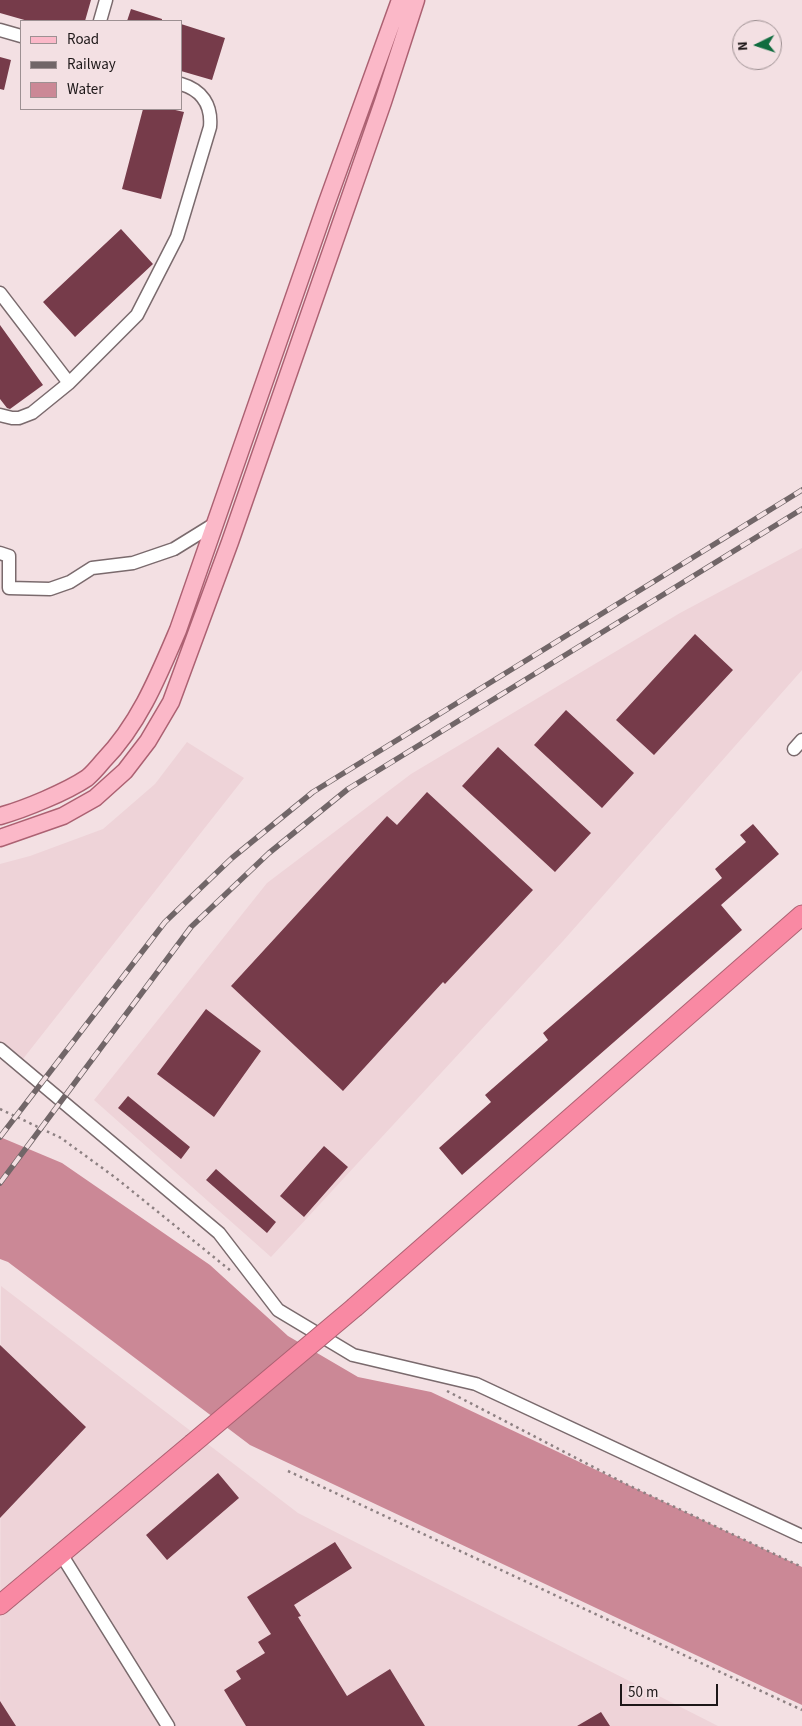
<!DOCTYPE html>
<style>
body{margin:0}
#map{position:relative;width:802px;height:1726px;overflow:hidden;background:#f3e0e3;font-family:"Source Sans 3",sans-serif}
canvas{display:block}
.legend{position:absolute;left:20px;top:20px;width:162px;height:90px;box-sizing:border-box;background:#f3e0e3;border:1px solid #9d9092;margin:0;padding:6px 9px;list-style:none;font-size:15px;color:#1d1718}
.legend li{display:flex;align-items:center;gap:10px;height:25px}
.legend b{width:25px;border:1px solid #9d9092}
.north{position:absolute;left:732px;top:20px;width:50px;height:50px;box-sizing:border-box;background:#f3e0e3;border:1px solid #9d9092;border-radius:50%;rotate:266deg;font-size:14px;font-weight:700;line-height:20px;text-align:center;color:#1d1718}
.north::after{content:'';display:block;margin:auto;width:18px;height:22px;background:#106c3f;clip-path:polygon(50% 0,100% 100%,50% 72%,0 100%)}
.scale{position:absolute;left:620px;top:1684px;width:98px;height:22px;box-sizing:border-box;border:2px solid #1d1718;border-top:0;padding-left:6px;font-size:15px;line-height:18px;white-space:nowrap;color:#1d1718;-webkit-text-stroke:4px #f3e0e3;paint-order:stroke}
</style>
<div id="map">
<canvas width="802" height="1726"></canvas>
<ul class="legend">
<li><b style="height:6px;background:#fbb8c8"></b>Road</li>
<li><b style="height:6px;background:#716668"></b>Railway</li>
<li><b style="height:14px;background:#cb8896"></b>Water</li>
</ul>
<div class="north">N</div>
<div class="scale">50 m</div>
</div>
<script>
const c = document.querySelector('canvas').getContext('2d');
c.lineJoin = 'round';
function fill(path, color) {
  c.fillStyle = color;
  c.fill(path, 'evenodd');
}
function trace(path, color, width, dash) {
  c.strokeStyle = color;
  c.lineWidth = width;
  c.lineCap = dash ? 'butt' : 'round';
  c.setLineDash(dash || []);
  c.stroke(path);
}
fill(new Path2D(`
 M802,548V670L563,941L271,1257L94,1100L267,883L411,774L680,613Z
 M187,742L244,778L19,1064L0,1045V864L30,856L103,829L155,784Z
 M1,1286L298,1513L718,1726H0Z`), '#eed3d8');
fill(new Path2D(`
 M0,1137L62,1163L210,1265L288,1336L358,1377L431,1392L802,1567V1705L250,1445L8,1262L0,1259Z`), '#cb8896');
fill(new Path2D(`
 M0,0H91L85,21H28L0,13Z
 M131,9L162,19V21H127Z
 M181,24L225,38L212,80L181,71Z
 M0,57L11,60L4,90L0,89Z
 M143,109H171L184,112L161,199L122,189Z
 M121,229L153,264L75,337L43,302Z
 M0,325L43,385L10,409L7,408L0,399Z
 M695,634L733,670L654,755L616,720Z
 M566,710L634,773L602,808L534,745Z
 M498,747L591,833L555,872L462,786Z
 M427,792L533,890L445,984L443,982L343,1091L231,986L387,816L397,825Z
 M753,824L779,854L721,905L742,930L462,1175L439,1148L491,1102L485,1095L548,1040L543,1033L722,878L715,869L746,842L740,835Z
 M206,1009L261,1051L214,1117L157,1074Z
 M128,1096L190,1147L181,1159L118,1108Z
 M324,1146L348,1167L304,1217L280,1196Z
 M216,1169L276,1222L267,1233L206,1180Z
 M0,1345L86,1427L0,1518Z
 M218,1473L239,1498L167,1560L146,1535Z
 M335,1542L352,1568L294,1605L301,1616L298,1617L347,1696L390,1669L425,1726H246L224,1690L241,1679L236,1671L265,1653L258,1642L271,1634L247,1597Z
 M0,1701L16,1726H0Z
 M601,1712L610,1726H577Z`), '#763b4a');
const minor = new Path2D(`
 M100,21L106,0
 M0,30L21,36
 M0,293L69,383
 M0,415L12,418H19L32,413L69,383L137,315L177,237L210,127C212,105 202,90 181,84
 M0,553L9,556V588L50,589L70,582L92,568L133,563L174,549L216,523
 M794,749L802,740
 M0,1049L219,1233L278,1310L353,1355L476,1384L802,1536
 M61,1554L168,1726`);
const major = new Path2D(`
 M0,816C25,809 66,792 87,778C93,773 98,767 103,761C139,724 158,677 178,630L326,205L400,0
 M0,838L63,816L95,798L125,771L148,741L171,702L230,542L383,102L416,0`);
const highway = new Path2D(`
 M355,1307L802,915
 M0,1605L192,1444`);
trace(minor, '#7a6a6d', 15);
trace(major, '#ac6172', 19);
trace(highway, '#ac6172', 21);
trace(new Path2D(`
 M0,1109L61,1138L116,1178L231,1271
 M447,1391L628,1485L802,1567
 M288,1471L802,1710`), '#8d8082', 2.5, [2.5, 4]);
trace(minor, '#fff', 12);
trace(major, '#fbb8c8', 16);
trace(highway, '#f989a3', 19);
const rail = new Path2D(`
 M0,1137L165,922L232,858L313,792L802,490
 M0,1183L191,927L269,853L348,789L802,509`);
trace(rail, '#716668', 5.5);
trace(rail, '#f3e0e3', 4, [11]);
const highwayBridge = new Path2D(`
 M192,1444L355,1307`);
trace(highwayBridge, '#ac6172', 21, []);
trace(highwayBridge, '#f989a3', 19);
</script>
